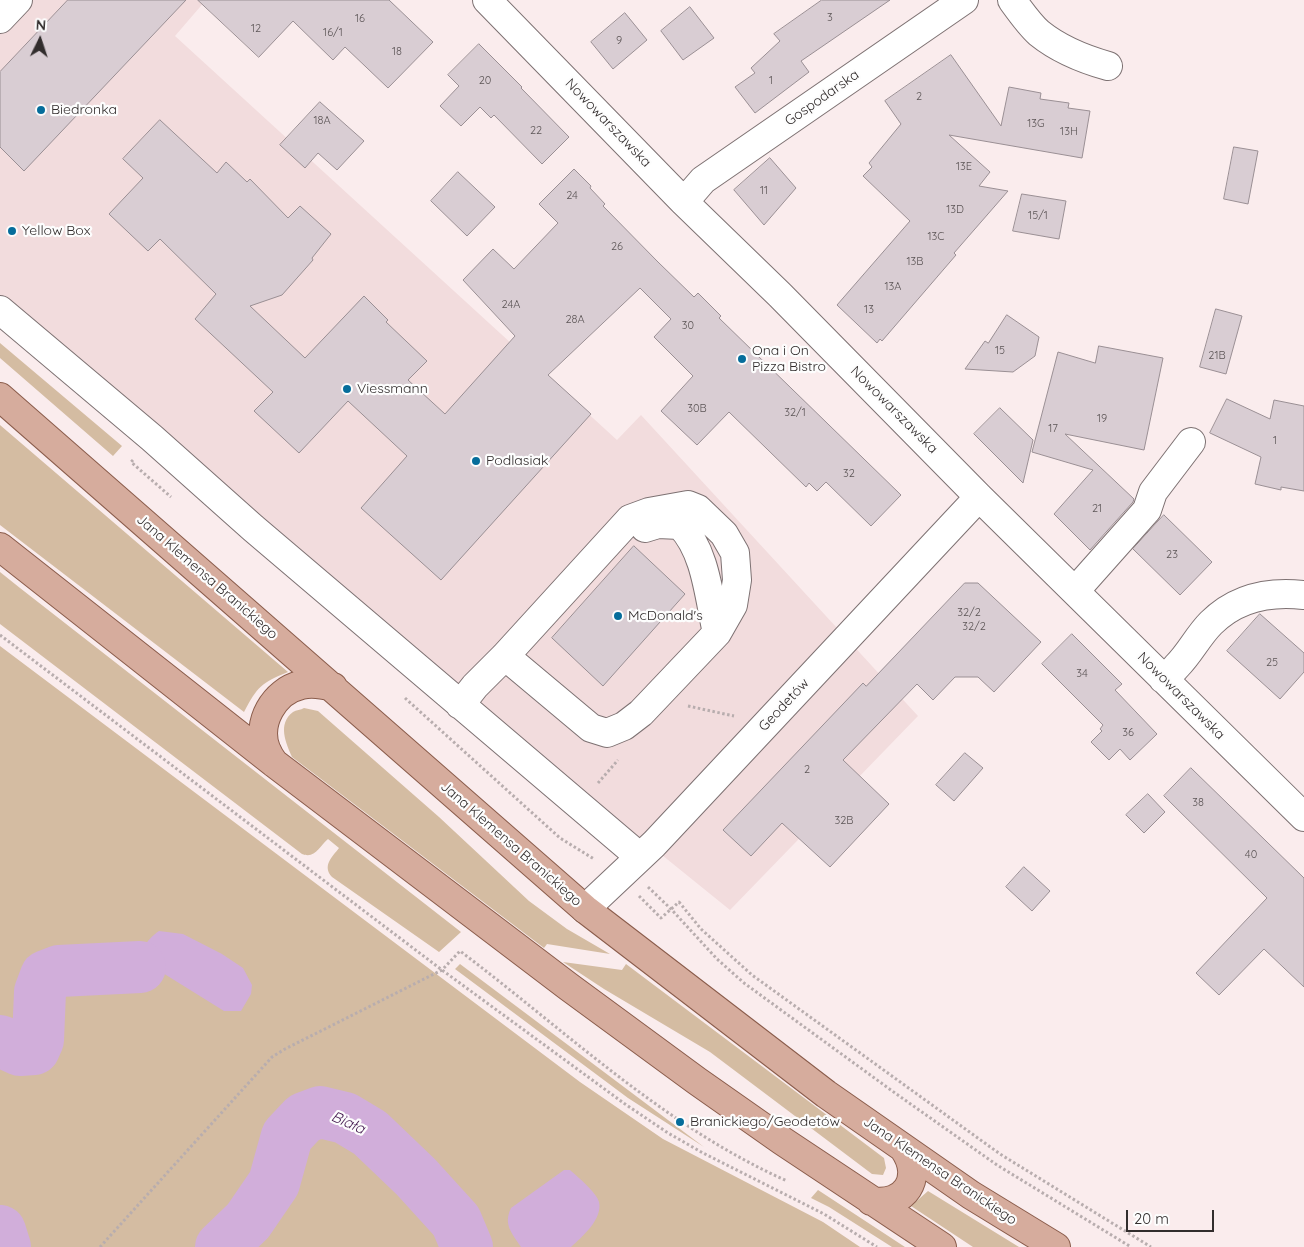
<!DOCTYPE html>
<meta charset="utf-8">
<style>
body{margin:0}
#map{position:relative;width:1304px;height:1247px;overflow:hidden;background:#faeced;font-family:Quicksand,sans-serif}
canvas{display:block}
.north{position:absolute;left:15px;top:15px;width:50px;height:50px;-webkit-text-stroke:4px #fdfdfd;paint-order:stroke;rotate:4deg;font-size:14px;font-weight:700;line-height:20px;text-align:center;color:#322d2d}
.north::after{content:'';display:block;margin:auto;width:18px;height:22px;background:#322d2d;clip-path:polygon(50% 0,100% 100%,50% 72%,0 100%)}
.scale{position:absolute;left:1126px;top:1210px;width:88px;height:22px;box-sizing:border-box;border:2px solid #322d2d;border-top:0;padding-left:6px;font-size:15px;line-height:18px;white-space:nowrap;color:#322d2d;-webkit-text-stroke:4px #fdfdfd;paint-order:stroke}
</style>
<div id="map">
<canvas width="1304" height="1247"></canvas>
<div class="north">N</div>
<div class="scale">20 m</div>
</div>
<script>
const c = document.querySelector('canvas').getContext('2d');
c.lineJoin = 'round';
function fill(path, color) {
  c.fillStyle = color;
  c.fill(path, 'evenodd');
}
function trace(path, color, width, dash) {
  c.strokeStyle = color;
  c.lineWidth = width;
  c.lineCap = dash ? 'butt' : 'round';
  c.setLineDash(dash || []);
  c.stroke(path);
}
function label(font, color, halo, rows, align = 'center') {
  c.font = font + ' Quicksand,sans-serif';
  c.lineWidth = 4.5;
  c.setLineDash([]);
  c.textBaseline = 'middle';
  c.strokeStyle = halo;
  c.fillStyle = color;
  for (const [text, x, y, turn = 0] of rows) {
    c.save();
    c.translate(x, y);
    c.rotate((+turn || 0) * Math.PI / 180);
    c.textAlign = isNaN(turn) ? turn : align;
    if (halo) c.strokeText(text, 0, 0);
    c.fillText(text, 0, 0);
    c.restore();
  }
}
fill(new Path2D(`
 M0,0H206L175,36L617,440L641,415L918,716L730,910L0,320Z`), '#f2dcdd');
fill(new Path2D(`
 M0,343L122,446L113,456L0,358Z
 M0,425L288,672C261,683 258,686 244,712L0,525Z
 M0,572L20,588L461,932L439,952L332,877C322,866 332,857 339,848L328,839C319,847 315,859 302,854L0,624Z
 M0,646L580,1082L663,1139L823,1222L860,1247H0Z
 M304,708L318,711L439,817L529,901L567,929L610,954L547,944L544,948L292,757C286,743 277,724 293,712C296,710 301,710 304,708Z
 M563,962L622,970L626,964L884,1158L886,1168L883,1175L872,1174L710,1052L604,989Z
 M460,964L704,1147L628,1098L455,969Z
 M818,1190L905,1247H892L829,1207L811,1198Z
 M928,1191L1019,1247H973L911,1206Z`), '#d4bca2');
fill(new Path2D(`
 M159,931L183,934L222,954L243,968L252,985L251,994L241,1011H224L158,970L140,967C141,950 145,941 159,931Z
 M564,1170H570C578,1177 597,1193 599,1202C603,1219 582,1237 571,1247H521C512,1233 503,1225 511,1208Z`), '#d1aeda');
trace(new Path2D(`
 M0,1041L20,1050L34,1049L38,1040L40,992L46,976L59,971L140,967
 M0,1231L5,1247
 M221,1247L248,1221L274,1183L287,1136L304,1118L320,1112L345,1118L370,1133L416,1177L456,1221L467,1247`), '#d1aeda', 52);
const building = new Path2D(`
 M68,0H186L24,171L0,147V72Z
 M198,0H389L433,42L388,88L345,47L333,60L293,21L259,57Z
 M822,0H890L801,61L809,72L755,113L735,87L755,73L751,68L780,41L774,34Z
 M690,7L714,38L683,60L661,31Z
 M625,13L647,40L613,69L591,42Z
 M479,44L522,87L521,88L569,137L542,164L494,115L491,118L480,107L461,126L440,106L459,86L448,75Z
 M951,55L1001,126L1009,87L1041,93L1040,99L1069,103L1068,108L1090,111L1082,158L949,135L990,172L979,186L1008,191L954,253L956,255L882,341L880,339L877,343L837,305L910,221L863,176L872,167L869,163L901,124L885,101Z
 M320,102L364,141L337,170L318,153L305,168L280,145Z
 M160,120L217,173L226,162L247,182L250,179L288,218L300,206L331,234L312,258L313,260L282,295L250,306L305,358L364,296L388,320L386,322L427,361L408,380L445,414L515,336L463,280L493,249L514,269L558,223L539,204L574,169L591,186L590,188L605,204L603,206L658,262L694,297L698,293L721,316L719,318L901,495L871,526L826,482L817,491L809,483L806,487L729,412L697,445L661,411L693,376L654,337L671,319L640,288L548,375L591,414L441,580L361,508L407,456L348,401L299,453L254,411L273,392L195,319L216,294L160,239L148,251L109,214L143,178L123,159Z
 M1234,147L1258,151L1248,204L1224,199Z
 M770,158L796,188L764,225L734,190Z
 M458,172L495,207L467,236L431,201Z
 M1022,194L1066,201L1059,239L1013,231Z
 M1216,309L1242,316L1226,374L1200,367Z
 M1007,315L1039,337L1035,356L1013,372L965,369L985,341L988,343Z
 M1099,346L1163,358L1144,450L1065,434L1134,499L1133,502L1090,550L1054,514L1093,470L1032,452L1058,352L1095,363Z
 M1227,399L1270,419L1274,400L1304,406V491L1281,487V490L1255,484L1261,457L1210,433Z
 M1000,408L1033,440L1023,483L974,434Z
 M1164,515L1212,562L1180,595L1133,549Z
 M634,546L685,594L603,686L552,638Z
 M965,583H978L1041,642L994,692L978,677H955L933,700L917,684L843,760L889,804L830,867L782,823L751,856L723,830L863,683L866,686Z
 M1260,614L1304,653V672L1280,699L1227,651Z
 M1072,634L1122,684L1115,690L1157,734L1130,760L1120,749L1109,760L1091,742L1102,731L1100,729L1103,725L1042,664Z
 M965,753L983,768L954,801L936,785Z
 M1191,768L1304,878V987L1264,949L1219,995L1196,973L1267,898L1164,796Z
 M1148,794L1165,812L1144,833L1126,815Z
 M1024,867L1050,891L1032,911L1006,887Z`);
fill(building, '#d9cdd3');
trace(building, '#9a8f94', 1);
const minor = new Path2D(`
 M487,0L684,202L780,295L979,497L1304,817
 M1012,0C1020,11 1029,24 1039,33C1060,50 1083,59 1108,66
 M0,19L18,0
 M684,202L703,180L964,0
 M0,310L152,438L253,528L640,857
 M645,528L658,524L680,525C706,551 709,598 717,633
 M1075,591L1147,510L1153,492L1191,442
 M1163,679C1168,675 1173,671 1177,666C1190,653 1198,636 1211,623C1236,598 1269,591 1304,595
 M460,705L475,686L505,656L630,519L649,512L688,505L698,509L724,534L735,553L737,580L733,605L717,633L641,713L624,726L607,733L591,728L505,656
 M585,909L654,844L979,497`);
const major = new Path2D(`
 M0,397L585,909L826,1094L971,1195L1056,1247
 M0,547L274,763L569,987L697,1081L781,1140L942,1247
 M274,763C271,759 268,754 266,749C256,723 274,691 301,685C312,682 322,684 333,687
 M871,1201C905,1207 924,1178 904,1149`);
trace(minor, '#7d7172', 30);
trace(major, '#8a5c4b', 30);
trace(new Path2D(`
 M133,460L131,462L171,497
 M0,635L442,970L625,1104L668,1133L703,1153L824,1214L877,1247
 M405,698L560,838L594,859
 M688,706L734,716
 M598,783L618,760
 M648,887L671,909L717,959L744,983L895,1093L997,1165L1131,1247
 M639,896L661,918L679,902L701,929L752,975L1000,1154L1151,1247
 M100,1247L272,1057L285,1049L442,970L460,951C566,1031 664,1126 787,1181`), '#b8adae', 3, [2.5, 2.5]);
trace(minor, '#fff', 28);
trace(major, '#d6ac9d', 28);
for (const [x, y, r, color] of [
 [41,110,5,"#066d9b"],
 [12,231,5,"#066d9b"],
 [742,359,5,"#066d9b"],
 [347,389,5,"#066d9b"],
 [476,461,5,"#066d9b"],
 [618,616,5,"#066d9b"],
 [680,1122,5,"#066d9b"]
]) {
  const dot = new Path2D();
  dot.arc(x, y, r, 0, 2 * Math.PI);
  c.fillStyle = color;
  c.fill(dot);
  trace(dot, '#fdfdfd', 2);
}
label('11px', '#5c5556', null, [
 ["3",830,18],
 ["16",360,19],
 ["12",256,29],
 ["16/1",333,33],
 ["9",619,41],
 ["18",397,52],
 ["20",485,81],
 ["1",771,81],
 ["2",919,97],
 ["18A",322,121],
 ["13G",1036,124],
 ["22",536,131],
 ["13H",1069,132],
 ["13E",964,167],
 ["11",764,191],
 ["24",572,196],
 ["13D",955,210],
 ["15/1",1038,216],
 ["13C",936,237],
 ["26",617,247],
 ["13B",915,262],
 ["13A",893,287],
 ["24A",511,305],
 ["13",869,310],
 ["28A",575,320],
 ["30",688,326],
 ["15",1000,351],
 ["21B",1217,356],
 ["30B",697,409],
 ["32/1",795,413],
 ["19",1102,419],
 ["17",1053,429],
 ["1",1275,441],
 ["32",849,474],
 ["21",1097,509],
 ["23",1172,555],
 ["32/2",969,613],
 ["32/2",974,627],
 ["25",1272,663],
 ["34",1082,674],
 ["36",1128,733],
 ["2",807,770],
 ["38",1198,803],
 ["32B",844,821],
 ["40",1251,855]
]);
label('14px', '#322d2d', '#fdfdfd', [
 ["Gospodarska",822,98,-35],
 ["Nowowarszawska",608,123,46],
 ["Nowowarszawska",894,410,45],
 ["Jana Klemensa Branickiego",207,577,41],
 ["Nowowarszawska",1181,696,45],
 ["Geodetów",784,705,-47],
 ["Jana Klemensa Branickiego",511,844,41],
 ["Jana Klemensa Branickiego",940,1171,34]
]);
label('14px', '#322d2d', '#fdfdfd', [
 ["Biedronka",51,110],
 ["Yellow Box",22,231],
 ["Ona i On",752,351],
 ["Pizza Bistro",752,367],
 ["Viessmann",357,389],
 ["Podlasiak",486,461],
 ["McDonald's",628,616],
 ["Branickiego/Geodetów",690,1122]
], 'left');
label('italic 15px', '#43194e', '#fdfdfd', [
 ["Biała",348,1123,24]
]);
</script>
